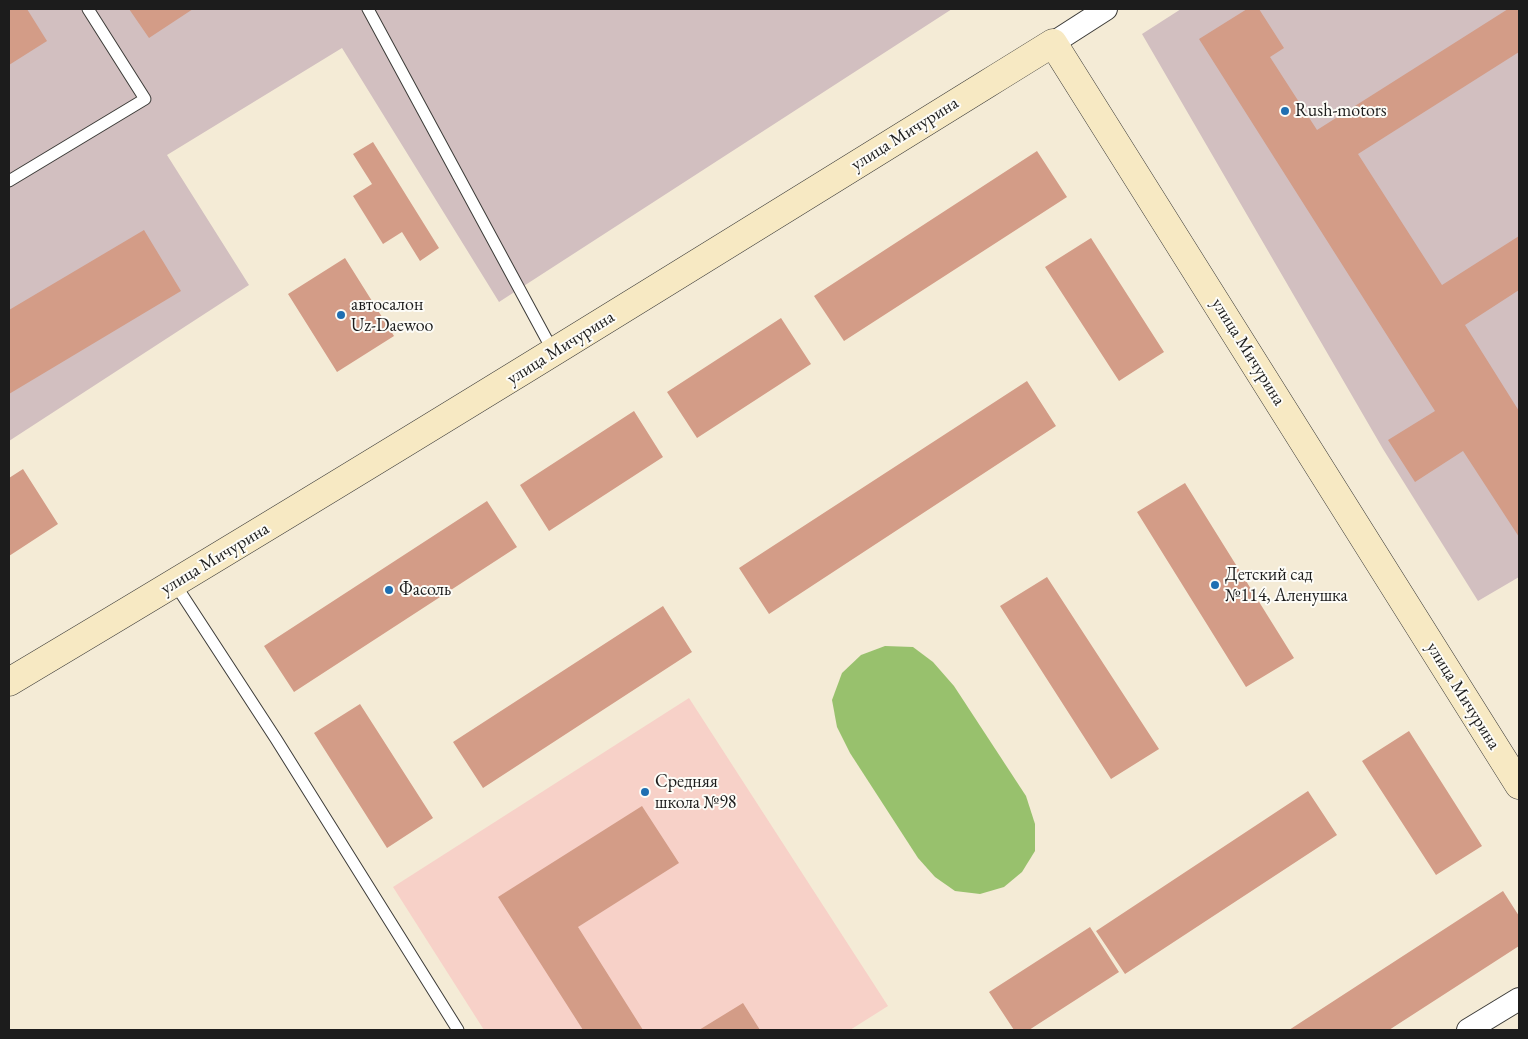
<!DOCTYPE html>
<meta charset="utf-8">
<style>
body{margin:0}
#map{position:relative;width:1528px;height:1039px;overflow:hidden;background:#f4ebd6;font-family:"EB Garamond",serif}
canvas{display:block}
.frame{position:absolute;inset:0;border:10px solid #1c1c1c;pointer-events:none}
</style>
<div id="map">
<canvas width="1528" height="1039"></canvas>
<div class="frame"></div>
</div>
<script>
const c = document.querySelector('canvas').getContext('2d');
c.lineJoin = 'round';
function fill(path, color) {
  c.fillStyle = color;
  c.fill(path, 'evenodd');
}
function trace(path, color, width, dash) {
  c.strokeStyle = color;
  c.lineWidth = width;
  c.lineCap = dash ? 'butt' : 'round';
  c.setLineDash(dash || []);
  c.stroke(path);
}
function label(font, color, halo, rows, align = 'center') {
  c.font = font + ' "EB Garamond",serif';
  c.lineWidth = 4;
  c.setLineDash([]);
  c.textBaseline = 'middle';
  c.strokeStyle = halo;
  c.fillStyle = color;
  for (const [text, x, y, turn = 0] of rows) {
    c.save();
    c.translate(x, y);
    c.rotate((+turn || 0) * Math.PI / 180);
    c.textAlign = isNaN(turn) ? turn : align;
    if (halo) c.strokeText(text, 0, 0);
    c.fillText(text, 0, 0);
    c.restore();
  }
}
fill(new Path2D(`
 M689,698L888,1006L850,1030H484L393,887Z`), '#f7d1c8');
fill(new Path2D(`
 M9,9H952L499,302L342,48L167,155L249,285L9,441Z
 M1181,9H1519V577L1478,601L1383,449L1142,34Z`), '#d2bfc0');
fill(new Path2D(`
 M885,646L913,647L933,662L954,686L1026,796L1035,824V851L1022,872L1004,887L980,894L955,891L935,877L918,858L850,753L837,727L832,700L842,673L861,655Z`), '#98c16d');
fill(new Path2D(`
 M9,9H27L47,41L9,65Z
 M129,9H193L149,38Z
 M1247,9H1259L1284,48L1270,57L1317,130L1508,9H1519V52L1358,154L1442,285L1519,236V290L1465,325L1519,411V537L1463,451L1415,482L1388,440L1435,411L1199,39Z
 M373,142L439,248L420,261L402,232L383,244L353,196L372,184L353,154Z
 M1037,151L1067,197L844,341L814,296Z
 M144,230L181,291L9,394V310Z
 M1091,238L1164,352L1119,381L1045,267Z
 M345,258L394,336L337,372L288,294Z
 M781,318L811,364L697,438L667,392Z
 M1027,381L1056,426L769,614L739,568Z
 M634,411L663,457L549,531L520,485Z
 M23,469L58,524L9,556V478Z
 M1185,483L1294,658L1246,687L1137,512Z
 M487,501L517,547L294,692L264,646Z
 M1047,577L1159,749L1111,779L1000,606Z
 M663,606L692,652L483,788L453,742Z
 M360,704L433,818L387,848L314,733Z
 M1409,731L1482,846L1436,875L1362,761Z
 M1308,791L1337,835L1125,974L1096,931Z
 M642,806L679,863L578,927L643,1030H583L498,897Z
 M1503,891L1519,916V946L1389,1030H1289Z
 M1090,927L1119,972L1029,1030H1014L989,992Z
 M743,1003L760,1030H699Z`), '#d39c87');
const lane = new Path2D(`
 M368,9L554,353
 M9,181L145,99L88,9
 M175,584L276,739L458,1030`);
const street = new Path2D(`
 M1053,43L1106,9
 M1468,1030L1519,999`);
const secondary = new Path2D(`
 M9,682C360,473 706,258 1053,43L1519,785`);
trace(lane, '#3c3b38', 13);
trace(street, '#3c3b38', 24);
trace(secondary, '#3c3b38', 29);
trace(lane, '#fff', 11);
trace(street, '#fff', 22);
trace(secondary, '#f7e9c3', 28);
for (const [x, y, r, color] of [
 [1285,111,5,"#1f6fb2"],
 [341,315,5,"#1f6fb2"],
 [1215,585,5,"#1f6fb2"],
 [389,590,5,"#1f6fb2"],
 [645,792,5,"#1f6fb2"]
]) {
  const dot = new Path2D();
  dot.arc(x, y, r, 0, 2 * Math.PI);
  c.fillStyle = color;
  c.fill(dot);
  trace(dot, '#fdfcf7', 2);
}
label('18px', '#1c1c1c', '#fdfcf7', [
 ["Rush-motors",1295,111],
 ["автосалон",351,305],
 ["Uz-Daewoo",351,326],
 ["Детский сад",1225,575],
 ["№114, Аленушка",1225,596],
 ["Фасоль",399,590],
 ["Средняя",655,782],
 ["школа №98",655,803]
], 'left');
label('18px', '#1c1c1c', '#fdfcf7', [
 ["улица Мичурина",905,134,-32],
 ["улица Мичурина",561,348,-32],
 ["улица Мичурина",1248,352,58],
 ["улица Мичурина",215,559,-31],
 ["улица Мичурина",1463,696,58]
]);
</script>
